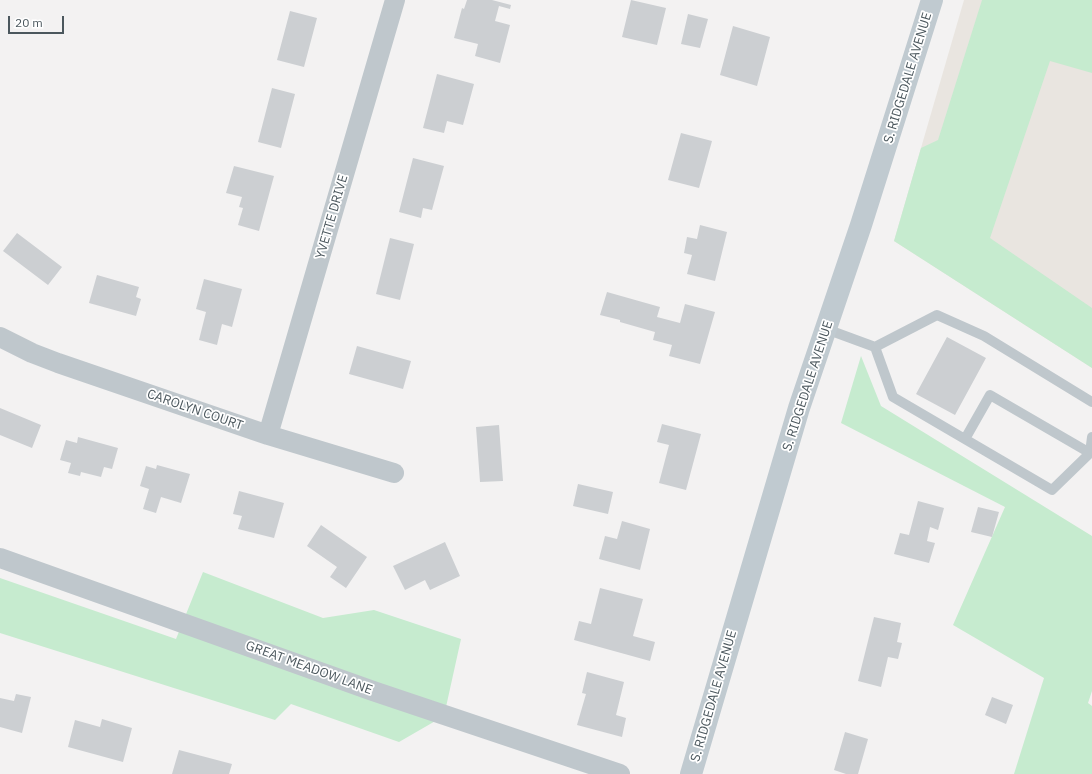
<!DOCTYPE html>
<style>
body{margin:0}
#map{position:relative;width:1092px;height:774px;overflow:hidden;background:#f3f2f2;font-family:"IBM Plex Sans",sans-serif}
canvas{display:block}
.scale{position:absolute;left:8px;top:16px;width:56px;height:18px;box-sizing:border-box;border:2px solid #4b575d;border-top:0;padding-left:5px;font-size:12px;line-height:14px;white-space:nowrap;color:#4b575d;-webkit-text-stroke:3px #fff;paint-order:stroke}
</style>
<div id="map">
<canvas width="1092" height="774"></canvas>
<div class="scale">20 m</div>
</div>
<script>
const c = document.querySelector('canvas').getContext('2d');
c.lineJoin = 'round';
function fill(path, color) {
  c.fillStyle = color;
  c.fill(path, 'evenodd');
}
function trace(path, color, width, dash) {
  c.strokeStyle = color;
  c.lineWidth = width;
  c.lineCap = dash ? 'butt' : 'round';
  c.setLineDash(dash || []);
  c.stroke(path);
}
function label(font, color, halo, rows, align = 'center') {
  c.font = font + ' "IBM Plex Sans",sans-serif';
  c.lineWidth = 3.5;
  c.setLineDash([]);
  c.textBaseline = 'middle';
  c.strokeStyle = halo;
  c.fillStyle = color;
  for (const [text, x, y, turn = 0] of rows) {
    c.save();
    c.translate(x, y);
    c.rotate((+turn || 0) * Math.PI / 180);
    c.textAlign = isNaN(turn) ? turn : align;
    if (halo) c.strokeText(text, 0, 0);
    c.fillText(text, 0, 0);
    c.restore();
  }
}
fill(new Path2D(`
 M964,0H1092V368L894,241Z`), '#e9e5e0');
fill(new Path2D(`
 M982,0H1092V73L1050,61L990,238L1092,308V368L894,241L921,148L938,140Z
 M861,356L881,406L1092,536V691L1088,703L1092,706V774H1014L1044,678L953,625L1005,507L841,423Z
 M203,572L323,618L374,610L461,639L444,716L399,742L291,704L275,720L0,633V578L176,639Z`), '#c6ebcf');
fill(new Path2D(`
 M467,0H492L511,5L510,9L499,6L495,21L510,25L500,63L475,56L478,44L454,38L462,8L464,9Z
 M631,0L666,8L657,45L622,37Z
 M290,11L317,18L304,67L277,60Z
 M688,14L708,19L700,48L681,44Z
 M733,26L770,37L757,86L720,75Z
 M437,74L474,84L463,125L447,121L444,133L423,128Z
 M272,88L295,94L281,148L258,142Z
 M681,133L712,141L699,188L668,180Z
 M413,158L444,166L432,210L423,208L421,218L399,212Z
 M234,166L274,176L259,231L238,225L243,208L239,207L242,197L226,193Z
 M700,225L727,232L715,281L687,274L692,255L684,253L687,237L697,239Z
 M17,233L62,267L48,285L3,251Z
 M390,238L414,244L400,300L376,294Z
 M97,275L139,287L136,297L141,299L136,316L89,303Z
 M204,279L242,289L232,327L222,324L217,345L199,340L206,312L196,309Z
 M607,292L660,307L657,317L680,323L685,304L715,312L700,364L669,356L672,345L653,340L655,332L620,322V320L600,315Z
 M947,337L986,358L955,415L916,394Z
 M357,346L411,361L403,389L349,374Z
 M0,408L41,425L32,448L0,435Z
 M662,424L701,434L686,490L659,483L669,445L657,442Z
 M499,425L503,481L480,482L476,427Z
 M78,437L118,448L112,469L104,467L101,477L81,472L80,476L68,473L71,463L60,460L66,440L77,443Z
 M157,465L190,474L181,503L161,497L156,513L143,509L149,489L140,486L146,466L156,469Z
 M578,484L613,492L608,514L573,506Z
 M239,491L284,503L274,538L238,529L242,516L233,514Z
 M918,501L944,508L938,530L930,527L927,541L935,543L929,563L894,554L900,533L909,535Z
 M978,507L999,512L992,537L971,532Z
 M622,521L650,529L640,570L599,559L605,536L617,539Z
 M321,525L367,557L346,588L330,577L337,567L307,546Z
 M445,542L460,576L430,590L425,580L405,590L393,566Z
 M600,588L643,599L633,636L655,642L650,661L574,640L579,621L591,624Z
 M874,617L901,623L897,642L902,643L898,659L888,657L881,687L858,681Z
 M587,672L624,682L616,715L626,718L622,737L577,725L586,694L582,693Z
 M16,694L31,697L22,733L0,727V698L14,701Z
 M992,697L1013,705L1006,724L985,715Z
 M102,719L132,728L123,762L68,747L75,720L100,727Z
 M845,732L868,739L858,774H846L834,770Z
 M179,750L232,764L229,774H172Z`), '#cccfd2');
trace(new Path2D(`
 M826,329L875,347L937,315L984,336L1092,402
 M875,347L893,397L1052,490L1090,453L1092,437
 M965,439L990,395L1090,453`), '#bfc7cc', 10);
trace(new Path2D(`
 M0,337L32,353L58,363L268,435L394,473
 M268,435L395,0
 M0,558L373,691L620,774`), '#bfc7cc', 20);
trace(new Path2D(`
 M691,774L799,408L861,225L932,0`), '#c0cad0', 22);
label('13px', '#4b575d', '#fff', [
 ["S. RIDGEDALE AVENUE",908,78,-73],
 ["YVETTE DRIVE",332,217,-74],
 ["S. RIDGEDALE AVENUE",808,386,-72],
 ["CAROLYN COURT",195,410,19],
 ["GREAT MEADOW LANE",309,668,20],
 ["S. RIDGEDALE AVENUE",714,696,-74]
]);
</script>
